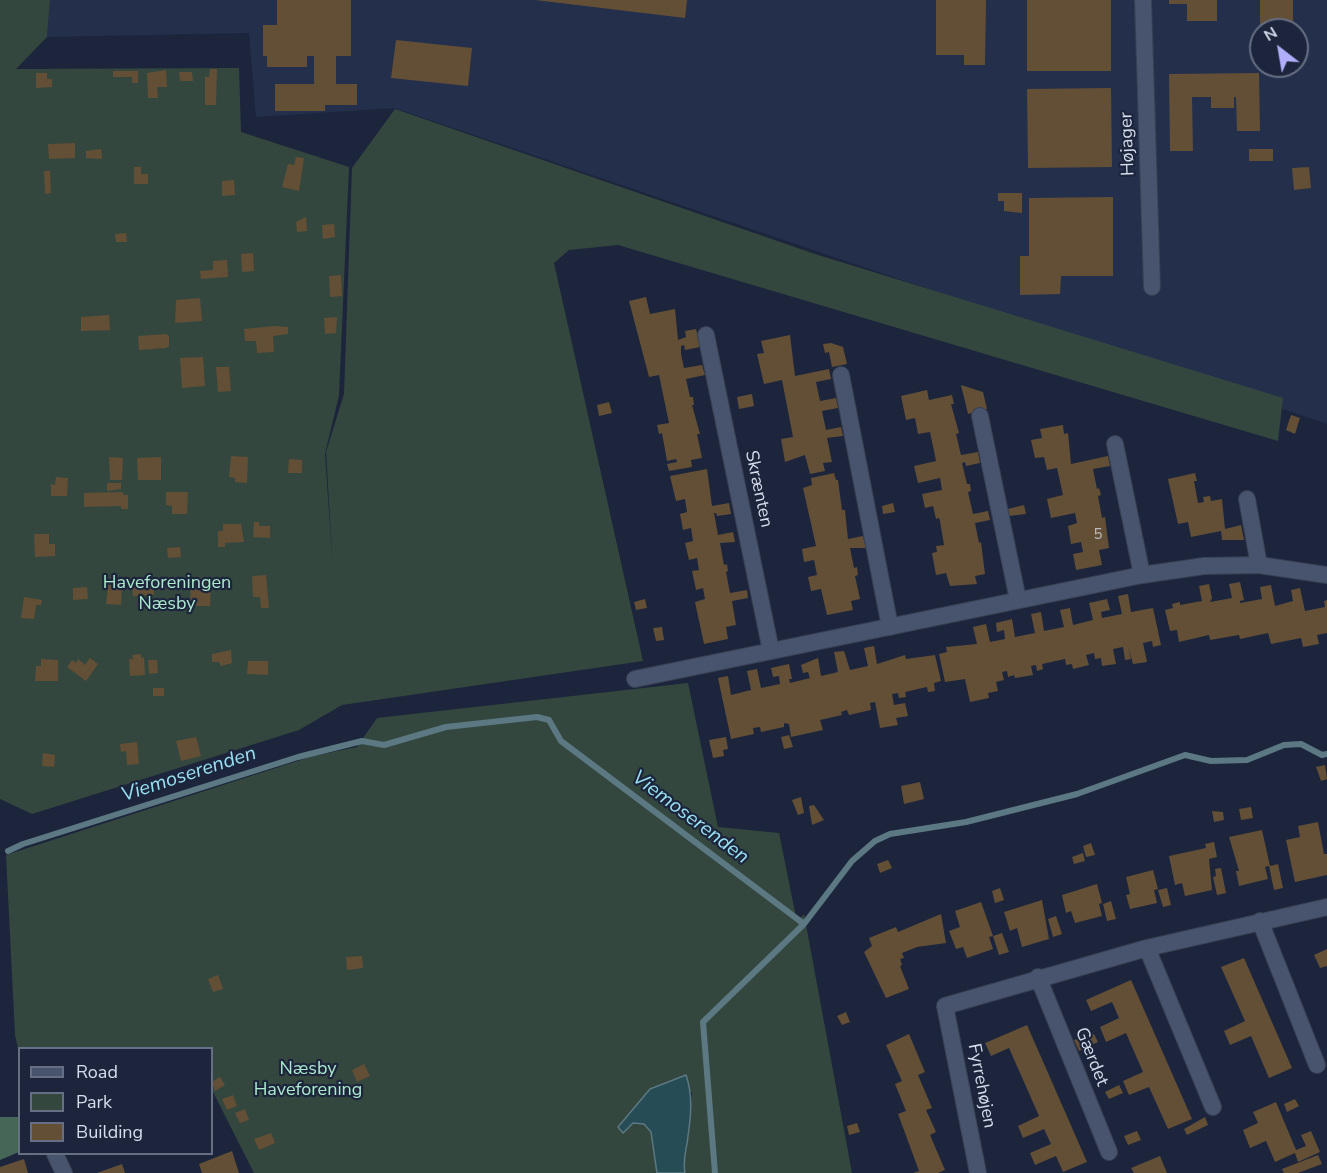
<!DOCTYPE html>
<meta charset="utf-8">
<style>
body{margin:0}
#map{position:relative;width:1327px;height:1173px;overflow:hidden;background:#1c253c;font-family:"Nunito Sans",sans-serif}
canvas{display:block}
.legend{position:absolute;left:18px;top:1047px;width:195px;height:108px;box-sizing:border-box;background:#1c253c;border:2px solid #666f83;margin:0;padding:8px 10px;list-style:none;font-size:18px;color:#d6dded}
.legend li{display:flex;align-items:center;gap:12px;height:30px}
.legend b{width:30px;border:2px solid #666f83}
.north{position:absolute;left:1249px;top:18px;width:60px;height:60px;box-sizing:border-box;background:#1c253c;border:2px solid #666f83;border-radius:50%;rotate:329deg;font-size:16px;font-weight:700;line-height:24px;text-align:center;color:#d6dded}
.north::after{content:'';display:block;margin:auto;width:21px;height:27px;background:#b0adfa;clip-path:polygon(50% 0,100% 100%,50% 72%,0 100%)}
</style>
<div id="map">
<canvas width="1327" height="1173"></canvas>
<ul class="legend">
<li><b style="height:8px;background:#48546d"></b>Road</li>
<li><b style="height:16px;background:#34473e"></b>Park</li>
<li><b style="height:16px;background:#624f36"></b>Building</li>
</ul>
<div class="north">N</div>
</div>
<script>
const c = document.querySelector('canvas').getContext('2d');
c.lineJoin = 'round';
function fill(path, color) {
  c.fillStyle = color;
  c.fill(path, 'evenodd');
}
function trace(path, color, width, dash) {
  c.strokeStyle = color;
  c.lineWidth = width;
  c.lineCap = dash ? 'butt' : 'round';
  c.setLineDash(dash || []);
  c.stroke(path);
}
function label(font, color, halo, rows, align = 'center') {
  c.font = font + ' "Nunito Sans",sans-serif';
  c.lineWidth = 4.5;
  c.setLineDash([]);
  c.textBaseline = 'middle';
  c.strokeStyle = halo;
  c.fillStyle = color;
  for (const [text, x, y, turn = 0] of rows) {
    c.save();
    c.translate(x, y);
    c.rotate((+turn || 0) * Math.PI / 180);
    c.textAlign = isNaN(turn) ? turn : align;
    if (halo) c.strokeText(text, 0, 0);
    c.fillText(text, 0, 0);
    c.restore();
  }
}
fill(new Path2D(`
 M50,0H1327V424L394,108L256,117L249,33L47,37ZM1261,30H1297V66H1261Z`), '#242f4b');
fill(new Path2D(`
 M0,0H50L47,37L16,69L239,68L241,132L349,167L339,395L325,454L333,569L326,452L344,394L352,168L395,109L815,254L1283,398L1278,441L618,245L569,250L554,263L643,661L342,705L299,730L32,814L0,799Z
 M688,683L718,827L779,833L797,922L804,914L852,1173H685L683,1163L688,1136L692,1092L633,1123L644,1124L651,1132L657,1173H254L212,1090V1048H20L19,1053L15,1035L6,855L313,756L357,747L377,718Z`), '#34473e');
fill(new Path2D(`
 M0,1117H20L19,1152L0,1160Z`), '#466758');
const water = new Path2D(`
 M686,1075C693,1095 691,1115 688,1136C687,1149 682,1159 685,1173H657L651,1132L644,1124L633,1123L623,1133L618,1127L650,1089Z`);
fill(water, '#264c55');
trace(water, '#5b7883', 1.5);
trace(new Path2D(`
 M8,851L23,844L298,757L362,741L384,745L446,727L537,717L549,720L561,741L804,924L852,861L875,841L890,834L966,822L1077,794L1185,755L1211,761L1247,760L1284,745L1301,744L1322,755L1327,754
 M715,1173L703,1022L804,924`), '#5b7883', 6);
fill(new Path2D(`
 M277,0H351V56H336V84H357V105H325V111H275V84H314V56H307V67H267V56H263V25H277Z
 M535,0H687L685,18Z
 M936,0H986L985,65H964V55H936Z
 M1027,0H1111V71H1027Z
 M1169,0H1217V21H1187V4H1169Z
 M1260,0H1293V25H1260Z
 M396,40L472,48L468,86L391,78Z
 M210,69H217L216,105H205V77H209Z
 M166,70L167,87H157L158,98H148L147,73Z
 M113,71H138V83H132V77H113Z
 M179,72H192L193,81H180Z
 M36,73H47V79H52V87L36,88Z
 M1259,73L1260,131H1237L1236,97H1234V108H1211V97H1192L1193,151H1170L1169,74Z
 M1111,88L1112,167L1028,168L1027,89Z
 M75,143V158L49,159L48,144Z
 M101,149L102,159L86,158V151Z
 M1249,149H1273V161H1249Z
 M296,157L304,158L299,191L282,187L288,164L294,165Z
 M134,167H141V174H148V184H134Z
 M1309,167L1311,188L1294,190L1292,168Z
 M44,171H50L51,193L45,194Z
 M234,180L235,195L222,196V181Z
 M998,193H1022V213L1004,211V201H998Z
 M1113,197V276H1061L1060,294L1020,295V256H1029V198Z
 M306,217L307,231L297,232L296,222Z
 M334,224L335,237L323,239L322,225Z
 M126,233L127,242H116L115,234Z
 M253,253L254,271L242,272L241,254Z
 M227,260L228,277L201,279L200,271L213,270V261Z
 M341,275L342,296L330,297L329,276Z
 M646,297L650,314L675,309L678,340L686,337L685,331L696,329L700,347L685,350L684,345L681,346V354L684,368L702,365L705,375L686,379L690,397H693L694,405H692L700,434H697L702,458L691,460L692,467L669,471L667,464L677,462L676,459L667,461L662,433L659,434L657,425L669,423L659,375L649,377L629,301Z
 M200,298L202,321L175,323L176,300Z
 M109,315L110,330L81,331V317Z
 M337,317L336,333L325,334L324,318Z
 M274,326L288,327V334L273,336L274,352L257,353L256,341H245L244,329Z
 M166,334L169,336V346L166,348L139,350L138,336Z
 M790,335L795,376L829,369L831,379L816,382L820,401L836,398L838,408L822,411L826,430L841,427L843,436L827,438L832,462L823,463L825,471L810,474L805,455L785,462L781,439L793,437L782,380L764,384L757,354L764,353L761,341Z
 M831,343L843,347L847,364L832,367L829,352L825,353L823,344Z
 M203,357L205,386L182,388L180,358Z
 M216,367H229L231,391L218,392Z
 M961,385L983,392L987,409L968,414Z
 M927,390L929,400L952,395L954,404H951L959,433L956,434L961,455L978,452L980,463L966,466L965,462L962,463L967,484H970L971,491L968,492L973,514L988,511L990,520L975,523L979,543L981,542L985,574L975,576L977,584L950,586L946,573L936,575L932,553L937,552L936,546L944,545L940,521L939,518L936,519L933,506L925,508L922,494L942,490L940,478L918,483L914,466L936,461L930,432L918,434L915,418L906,420L901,396Z
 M752,394L754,406L739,409L737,397Z
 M609,402L612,413L599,416L597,405Z
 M1291,415L1300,418L1295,434L1286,430Z
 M1063,425L1064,434L1068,433L1071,464L1108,456L1110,466L1093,469L1097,489L1099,488L1101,495L1098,496L1102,518L1105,517L1109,548L1099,550L1102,565L1076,570L1073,554L1083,552L1081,542L1071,544L1068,526L1077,523L1075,513L1051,518L1047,499L1063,495L1057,468L1047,470L1044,457L1035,458L1031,440L1042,438L1040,429Z
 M231,456L248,457L247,483L235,482V478L229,477Z
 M109,457L123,458L122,480H110Z
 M161,457V480H138L137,458Z
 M289,459L302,460V473H288Z
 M707,469L712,506L729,503L731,514L717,516L716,513H714L718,535L733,532L735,542L720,543L724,565L727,564L728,571L726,572L730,593L747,590L748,598L732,601L736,625L726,627L728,639L704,644L695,602L705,599L703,588L696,590L692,571L699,570L697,558L689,560L685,543L693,541L691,528L683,530L680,514L687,512L685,499L676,501L670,476Z
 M834,473L836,480H838L842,510H845L848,539L863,536L866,548H850L854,568L857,567L858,575L855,576L860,599L851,601L853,610L827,615L821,589L811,591L808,577L817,575L814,560L804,562L802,549L816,546L803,488L812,485L811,478Z
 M1195,473L1197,481H1194L1198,503L1204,502L1203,497L1210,496L1211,501L1222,499L1225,529L1241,525L1244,540H1222L1221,531L1191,537L1188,522L1178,524L1168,479Z
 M56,477L68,478L67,496H51V484L55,485Z
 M107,483H121V489L107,491Z
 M123,492V495H128V509H121V506L84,507V493Z
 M166,492H188L187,514H172V506L166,505Z
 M893,503L895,512L883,514L882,506Z
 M1024,505L1026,514L1009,516L1008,509Z
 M254,522H259V526H270V538L253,537Z
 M223,524H241L244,542L225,543V547H218V531H223Z
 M34,534H49V544H55V556L35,557Z
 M180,547L181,557L168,558L167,548Z
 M266,575L269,608H261L260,597H253L252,576Z
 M191,578H211L210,606H190Z
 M154,582V595L133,596L132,585Z
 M1240,582L1244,600L1240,601V603L1262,599L1260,587L1271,585L1275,606L1293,601L1291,590L1300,588L1305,611L1325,607L1324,601L1327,600V633L1317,635L1319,644L1303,647L1301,638L1271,644L1268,633L1240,639L1239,635L1210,640L1209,635L1179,642L1177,630L1170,631L1165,610L1173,608L1172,604L1180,602V605L1202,601L1199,586L1209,584L1212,598L1210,602L1232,598L1229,584Z
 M108,585H122L121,605L106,604Z
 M87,587L88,599L73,600V588Z
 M1128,594L1131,612L1153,608L1161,645L1153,647L1152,641L1143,643L1147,662L1133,664L1128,646L1131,659L1125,660L1123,647L1113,649L1116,664L1102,666L1101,658L1095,659L1094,653L1086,655L1089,665L1073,669L1072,664L1066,665L1065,659L1042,664L1043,669L1037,671L1036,665L1031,666L1033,675L1015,678L1014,675L1008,677L1007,671L1002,672L1004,680L996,682L998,691L988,693L989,698L970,702L965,679L945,682L939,654L947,652L946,647L977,644L973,627L986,624L990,642L1005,639L1004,630L997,632L996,623L1012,619L1015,637L1035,633L1031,614L1041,612L1044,631L1064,627L1060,610L1070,608L1073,625L1093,620L1089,603L1107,599L1110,610L1101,612L1102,618L1122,614L1118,596Z
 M24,597L42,600L41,605H36L34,619L21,618Z
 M645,599L647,608L636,610L634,602Z
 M662,627L664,640L656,641L653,628Z
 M874,646L877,664L905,655L906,659L935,655L941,681L934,683L935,691L928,692L927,687L905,692L906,697L899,698L898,693L892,694L894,705L905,703L908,716L896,718L898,725L880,728L875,702L870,703L871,710L849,715L847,710L841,712L842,715L820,720L823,730L791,737L789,724L784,723V727L761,732L760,727L753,728L754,734L731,739L718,678L728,676L731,695L751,690L747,671L757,669L761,688L780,684L779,676L773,677L771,668L789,664L792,679H789L790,683L810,678L808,672L803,673L801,665L818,658L821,676L838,672L834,652L844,651L850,670L868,666L864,648Z
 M231,650L232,663L221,666L219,662H212V654Z
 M141,654V658L144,657L145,675L130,676L129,659H133L132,655Z
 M90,658L98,664L86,681L67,667L72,660L76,663L78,659L85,665Z
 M41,659L58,660V681H35L36,666H41Z
 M148,660H157L158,673L149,674Z
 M248,661H268V675L247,674Z
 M153,688H164V696H153Z
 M789,735L793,747L784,749L781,737Z
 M196,737L201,756L181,761L176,741Z
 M726,737L728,749L723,750L724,756L713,758L709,740Z
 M137,742L139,764L127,765L126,751L121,752L120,744Z
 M43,753L55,755L54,767L42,766Z
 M1325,765L1327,779L1321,781L1316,767Z
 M920,782L924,799L904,804L901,786Z
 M801,797L804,813L798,815L792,800Z
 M814,805L824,820L812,825L809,806Z
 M1251,807L1253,818L1241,820L1239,809Z
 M1212,811L1223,812L1224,820L1214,822Z
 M1318,822L1324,854H1327V875L1295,882L1286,840L1300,837L1298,826Z
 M1262,830L1270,866L1278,864L1283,888L1274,890L1269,866L1265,867L1268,879L1239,886L1236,871H1239L1229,837Z
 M1214,842L1217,857L1209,859L1212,890L1185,896L1182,883L1175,885L1169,856L1206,848L1205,844Z
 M1091,843L1095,855L1086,857L1083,846Z
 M1083,853L1085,861L1074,864L1072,857Z
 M888,860L892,868L880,873L877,864Z
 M1221,868L1226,893L1217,895L1213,877L1216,876L1215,869Z
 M1153,870L1158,889L1154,890L1157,903L1130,909L1126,895L1130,894L1126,877Z
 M1097,884L1102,903L1099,904L1102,916L1075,923L1071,911L1066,913L1062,895Z
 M1000,888L1004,900L995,903L992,891Z
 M1167,888L1171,905L1163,907L1158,890Z
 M1042,900L1049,939L1022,947L1017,928L1010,931L1004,912Z
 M1111,901L1116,919L1107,921L1103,904Z
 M981,902L993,936L1002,933L1009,952L999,955L993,936L989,937L993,949L967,958L963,947L956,949L949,931L960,927L955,911Z
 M941,914L946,943L917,947L902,953L904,958L900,959L902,965L900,966L909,989L886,998L864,952L872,946L869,938L896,927L898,932Z
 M1056,916L1062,934L1053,937L1048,919Z
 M1327,949V966L1320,968L1314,955Z
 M362,956L363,968L347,970L346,957Z
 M1244,958L1292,1068L1269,1078L1251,1036L1230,1045L1224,1031L1245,1021L1221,967Z
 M218,975L223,989L213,992L208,979Z
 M1131,980L1192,1119L1168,1129L1149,1087L1129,1095L1123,1081L1143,1072L1126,1033L1106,1042L1100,1027L1119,1018L1112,1002L1091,1011L1086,1000Z
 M846,1012L850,1022L842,1025L837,1016Z
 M1027,1025L1087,1162L1063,1172L1056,1156L1035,1165L1030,1153L1051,1144L1044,1129L1023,1138L1018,1126L1039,1116L1009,1048L991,1056L985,1043Z
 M909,1034L925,1072L918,1075L932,1108L926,1110L936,1132L930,1135L945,1170L938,1173H913L919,1171L898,1114L906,1111L895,1084L902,1081L886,1045Z
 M1094,1034L1098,1042L1079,1051L1074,1040Z
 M364,1064L370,1076L357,1082L352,1070Z
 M220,1077L225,1085L215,1091L212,1082Z
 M1119,1085L1123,1093L1109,1099L1105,1092Z
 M233,1095L237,1106L227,1110L222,1099Z
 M1295,1099L1299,1106L1287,1112L1284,1104Z
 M1276,1102L1296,1150L1306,1146L1301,1135L1311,1131L1320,1152L1298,1162L1295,1153L1275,1162L1266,1141L1250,1148L1243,1130L1258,1123L1253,1112Z
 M245,1109L249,1120L240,1123L235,1113Z
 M1205,1117L1208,1125L1187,1135L1184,1129Z
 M857,1123L860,1132L849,1135L847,1126Z
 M1137,1131L1141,1140L1128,1145L1124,1136Z
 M271,1133L275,1143L259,1150L254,1139Z
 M232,1151L239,1173H202L199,1164Z
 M1318,1155L1322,1164L1298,1173H1284L1282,1169Z
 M1160,1156L1167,1173H1134L1131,1168Z
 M24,1159L28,1173H0V1167Z
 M122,1164L125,1173H97Z`), '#624f36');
const minor = new Path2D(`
 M1143,0L1152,287
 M706,335L771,651
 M841,375L890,627
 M980,416L1018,600
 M1115,444L1142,575
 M1247,499L1259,565
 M635,679L1142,575L1204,566L1259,565L1327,575
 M1260,921L1317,1065
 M1147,948L1213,1107
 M1038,977L1109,1152
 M55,1154L64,1173
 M978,1173L945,1006L1147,948L1327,907`);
trace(minor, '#384053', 18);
trace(minor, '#48546d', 16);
label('15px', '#b9babf', null, [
 ["5",1098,535]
]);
label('18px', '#d6dded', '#1c253c', [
 ["Højager",1128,144,-92],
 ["Skrænten",758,489,78],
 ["Gærdet",1091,1057,68],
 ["Fyrrehøjen",981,1086,79]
]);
label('18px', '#abeacc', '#1c253c', [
 ["Haveforeningen",167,584],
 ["Næsby",167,605],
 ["Næsby",308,1070],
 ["Haveforening",308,1091]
]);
label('italic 20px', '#98e0f2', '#1c253c', [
 ["Viemoserenden",189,775,-18],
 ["Viemoserenden",690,818,37]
]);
</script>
